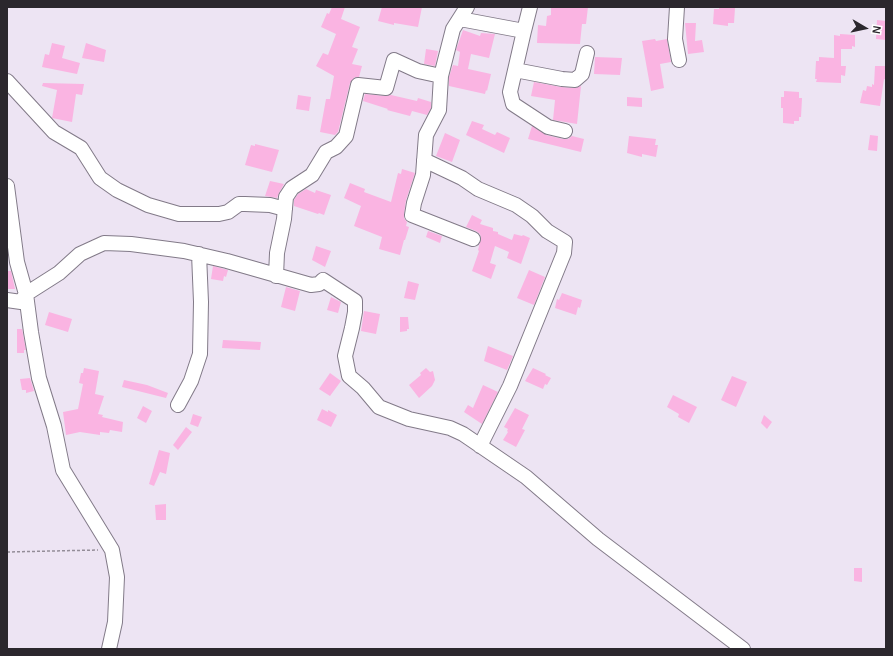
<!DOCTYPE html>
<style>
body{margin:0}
#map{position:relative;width:893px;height:656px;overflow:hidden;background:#ede4f3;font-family:Helvetica,sans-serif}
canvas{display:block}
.frame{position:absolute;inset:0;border:8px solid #2b272d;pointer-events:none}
.north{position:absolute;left:845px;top:8px;width:40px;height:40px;-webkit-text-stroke:3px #fff;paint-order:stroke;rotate:99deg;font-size:11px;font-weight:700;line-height:16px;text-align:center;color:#2b272d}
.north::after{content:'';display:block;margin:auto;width:14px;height:18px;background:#2b272d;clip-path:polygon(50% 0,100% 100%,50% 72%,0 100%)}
</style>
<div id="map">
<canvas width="893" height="656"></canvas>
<div class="frame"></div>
<div class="north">N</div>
</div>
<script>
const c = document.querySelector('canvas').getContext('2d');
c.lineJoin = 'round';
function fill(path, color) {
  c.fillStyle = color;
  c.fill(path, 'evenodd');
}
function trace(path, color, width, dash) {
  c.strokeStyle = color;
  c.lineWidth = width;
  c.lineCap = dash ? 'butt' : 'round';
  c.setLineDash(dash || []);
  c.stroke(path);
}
fill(new Path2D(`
 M332,7H345L341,19L360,27L352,47L358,49L352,64L362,66L359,77H355L350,83L338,132L335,135L320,132L326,99H330L334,76L316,66L323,53L328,55L336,34L321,27L327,13L329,14Z
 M382,7H422L418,27L394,23V25L378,21Z
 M551,7L568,8V7H588L586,24H582L580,44L537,43L538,25L546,26L547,16L551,15Z
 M719,7L735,8L734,23H728V26L713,24L714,9H719Z
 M877,20L886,21V40L876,39Z
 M685,23H696L695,41L702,40L704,52L688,54Z
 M463,30L480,36L481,33L495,34L489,58L471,54L468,69L491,74L487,91L486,90L485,94L449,86V77L453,65L458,66L460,52L456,50Z
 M840,34L855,35V47L852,46V49H841V66H846L845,76L841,75V83L816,82L817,79H815L816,61H819V57L834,58V35L840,36Z
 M655,39L656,41L667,39L671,62L660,64L664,88L651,91L642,41Z
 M52,43L65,46L62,58L80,63L77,74L42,67L45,54L49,55Z
 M86,43L106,50L104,62L82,58Z
 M426,49L438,51L435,66L424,64Z
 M595,57L622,58L620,75L594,74Z
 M875,66H886V80L884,79L880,106L860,103L863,90L866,91L867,86L872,87V84L874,85Z
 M534,82L561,87L574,88L581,86L577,124L553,120L555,100L531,96Z
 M43,83L84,84L82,95L76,94L72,122L52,118L57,90L42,86Z
 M784,91L799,92V98H802L801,117H799V121H794V124L783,123V108H781V97H784Z
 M365,94L385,96L391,95L417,101L418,98L431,102V108L427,115L412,111L410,116L387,110L388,109L363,101Z
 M298,95L311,97L309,111L296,109Z
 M627,97L642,98V107L627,106Z
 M472,121L484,125L482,129L495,135L497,132L510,138L504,153L466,135Z
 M532,126L546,135L563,139H568L572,136L584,139L581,152L528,139Z
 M445,133L460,140L452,162L436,156Z
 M870,135L878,136L877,151L868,150Z
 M629,136L656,139L655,145H658L656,157L642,154V157L627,153Z
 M255,144L279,150L272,172L245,165L251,145L255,146Z
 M402,169L415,173L406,200L404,214V218L407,222L406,226L409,227L405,240H404L400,255L379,249L382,237L354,226L361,206L344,198L350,183L365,189L364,192L391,202L398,173L401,174Z
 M270,181L284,184L279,193L277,198L265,196Z
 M306,189L315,193L316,190L331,195L324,215L319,213L318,214L294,206V200L298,194Z
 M472,215L482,220L480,224L493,228V231L498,232V234L512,240L514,234L522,236L523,235L530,238L521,264L507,258L509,252L495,246L490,263L496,265L491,279L472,271L479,251L478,250L481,238L480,234L476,231L466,227Z
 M428,231L442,236L440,243L426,237Z
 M316,246L331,251L325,267L312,260Z
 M213,266L228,270L226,277L224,276L223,281L211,279Z
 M529,270L545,277L534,305L517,298Z
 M7,271H11L15,289H7Z
 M408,281L419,284L415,300L404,298Z
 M286,287L300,291L295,311L281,307Z
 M562,293L582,300L580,308L578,307L576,315L555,308L557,299L559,300Z
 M331,297L341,302L338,313L327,310Z
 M364,311L380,314L376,334L361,331Z
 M49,312L72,319L68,332L45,325Z
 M400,317H408L409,329H407V331L400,332Z
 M17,329H22L26,350H24V353H17Z
 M223,340L261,342L260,350L222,348Z
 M488,346L513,356L507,370L484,361Z
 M84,368L99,371L95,394L104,396L98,414L103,415L102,417L123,422L122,432L110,430L109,433L100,432V435L80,432L66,435L63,412L78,409L83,384L79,383L81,373H83Z
 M426,368L430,372L433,371L435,380L432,386L419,398L409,385L421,375L420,373Z
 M533,368L546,374L545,375L551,378L547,385L545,384L543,389L525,381Z
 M330,373L341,381L330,396L319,389Z
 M732,376L747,382L736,407L721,400Z
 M30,378L34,391L26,393V390H22L20,379Z
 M124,380L147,385L168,393L166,398L122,387Z
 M483,385L498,392L482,424L464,412L468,405L473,408Z
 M673,395L697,407L689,423L678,417L679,414L667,407Z
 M143,406L152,411L146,423L137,418Z
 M515,408L529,415L522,429L525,430L516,447L503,440L508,432L507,431L508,429L504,427Z
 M322,409L328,412V410L337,415L331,427L317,420Z
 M193,414L202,417L198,427L190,424Z
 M764,415L772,422L767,429L761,423Z
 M186,427L192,432L178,450L173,445Z
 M159,450L170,453L166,474L160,472L154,486L149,484Z
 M166,504V520H156L155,505Z
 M854,568H862V582L854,581Z`), '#fab4e2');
const minor = new Path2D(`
 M467,7L453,29L441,76L439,110L426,135L423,175L414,203L412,215L473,239
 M677,7L675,39L679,60
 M460,19L524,31L510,92L513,104L548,127L565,131
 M524,31L530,7
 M515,70L562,79L575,80L582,74L587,53
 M7,81L54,132L81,148L100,178L117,190L148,205L179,214H219L228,212L239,204H245L270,205L285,209
 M424,160L462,178L478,189L516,205L532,216L547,231L565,242L564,253L510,386L480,446
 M7,186L17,262L26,294L31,332L39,378L54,426L63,470L112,550L117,577L115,622L109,649
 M276,276L277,253L284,219L286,197L292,188L312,175L326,152L336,147L346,136L358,85L386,88L394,60L418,71L441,76
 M7,300L21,302L26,294L59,273L80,254L104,243L131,244L184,251L227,261L311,285L319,284L323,280L355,301V312L352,328L345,356L349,376L363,388L379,407L409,419L450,428L463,434L526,477L598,539L743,649
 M178,405L191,381L200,354L201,302L199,254`);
trace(minor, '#827a88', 16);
trace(new Path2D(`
 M7,552L98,550`), '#948d98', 1.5, [3, 2]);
trace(minor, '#fff', 14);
</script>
